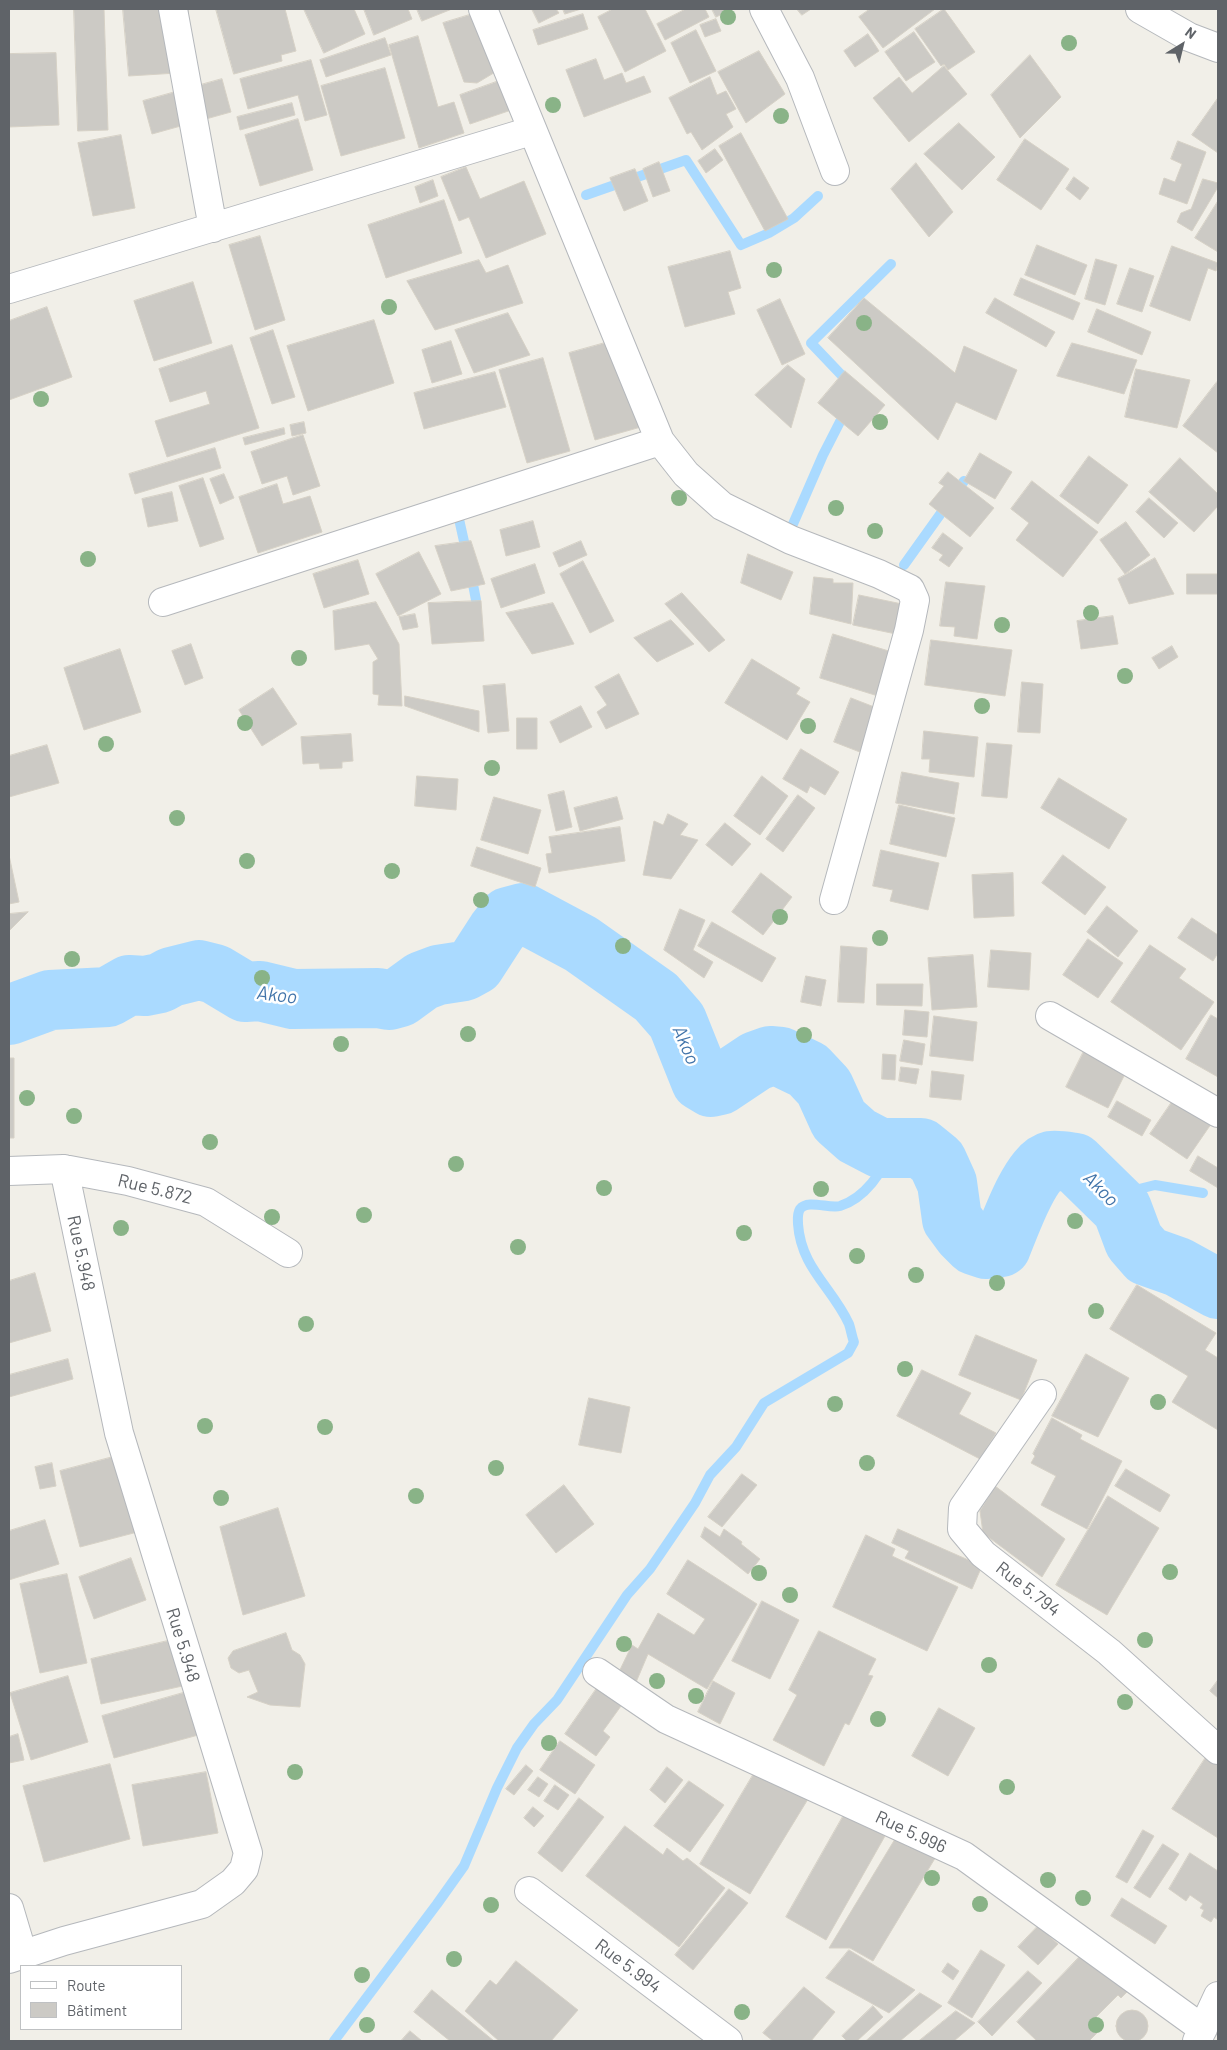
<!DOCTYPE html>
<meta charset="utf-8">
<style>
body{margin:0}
#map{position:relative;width:1227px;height:2050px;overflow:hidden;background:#f1efe8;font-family:Barlow,sans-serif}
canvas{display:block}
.frame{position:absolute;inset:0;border:10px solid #5f6368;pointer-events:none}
.legend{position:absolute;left:20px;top:1965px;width:162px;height:65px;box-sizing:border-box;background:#fff;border:1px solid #bfc1c3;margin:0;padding:6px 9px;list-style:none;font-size:15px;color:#5f6368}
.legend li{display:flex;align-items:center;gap:10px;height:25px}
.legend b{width:25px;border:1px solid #bfc1c3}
.north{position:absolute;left:1157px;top:20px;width:50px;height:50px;-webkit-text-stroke:4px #fff;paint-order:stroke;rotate:36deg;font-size:14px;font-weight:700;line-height:20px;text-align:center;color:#5f6368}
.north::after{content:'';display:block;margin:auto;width:18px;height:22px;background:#5f6368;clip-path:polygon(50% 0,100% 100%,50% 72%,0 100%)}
</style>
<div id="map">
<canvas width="1227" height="2050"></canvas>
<div class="frame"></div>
<ul class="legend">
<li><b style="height:6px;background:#fff"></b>Route</li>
<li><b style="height:14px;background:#cccac5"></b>Bâtiment</li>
</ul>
<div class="north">N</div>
</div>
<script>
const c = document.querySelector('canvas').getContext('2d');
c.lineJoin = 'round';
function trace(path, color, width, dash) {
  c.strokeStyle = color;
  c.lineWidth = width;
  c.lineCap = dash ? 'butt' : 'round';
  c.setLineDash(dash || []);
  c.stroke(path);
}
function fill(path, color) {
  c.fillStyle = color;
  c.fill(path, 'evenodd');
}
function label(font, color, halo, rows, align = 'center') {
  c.font = font + ' Barlow,sans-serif';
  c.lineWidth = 5;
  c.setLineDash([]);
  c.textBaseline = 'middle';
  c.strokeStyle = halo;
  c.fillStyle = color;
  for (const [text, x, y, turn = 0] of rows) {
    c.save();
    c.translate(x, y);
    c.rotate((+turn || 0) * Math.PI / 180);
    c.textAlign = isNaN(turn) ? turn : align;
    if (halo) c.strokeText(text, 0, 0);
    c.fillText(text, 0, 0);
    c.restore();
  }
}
trace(new Path2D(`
 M586,195L686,160L741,245L769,233L794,218L818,196
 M850,384L811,343L891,264
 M459,519L467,555
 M793,524L823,455L846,410
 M904,565L964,481
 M471,574L476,600
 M1122,1209L1139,1189L1155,1185L1203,1193
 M334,2041L437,1904L464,1866L497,1788L517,1748L534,1724L557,1700L627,1595L650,1569L695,1503L710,1475L736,1447L764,1403L848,1353L854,1342C852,1337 851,1330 849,1324C832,1287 801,1268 798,1224C798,1219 797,1214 800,1209C808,1199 829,1209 840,1206C865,1198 883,1172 891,1148`), '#aadaff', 10);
trace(new Path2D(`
 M9,1015L50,1000L108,997L129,985L145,986L160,983L171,977L199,970L215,974L245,992L260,991L293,999L378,998L389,1000L400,997L422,981L438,975L464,971L475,965L497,931L508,917L523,913L581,944L656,997L677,1021L701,1081L711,1087L720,1085L756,1061L770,1056L781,1057L808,1070L824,1087L839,1120L857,1136L880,1148H921L937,1161L947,1183L952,1219L963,1234L974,1245L986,1249L1001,1247C1009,1228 1030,1166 1051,1161C1058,1160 1068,1162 1075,1163L1122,1209L1134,1241L1147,1256L1178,1267L1218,1289`), '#aadaff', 60);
const building = new Path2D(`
 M74,9H104L108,130L78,131Z
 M123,9H188L193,72L129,76Z
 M216,9H285L296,51L281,55L282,61L234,74Z
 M304,9H354L365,34L324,53Z
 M364,9H408L412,19L374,35Z
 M417,9H452L422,21Z
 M489,9L497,71L477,83L464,82L443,23Z
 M532,9H556L559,13L539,23Z
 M563,9H581L565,14Z
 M613,9H645L666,51L625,72L598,17Z
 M686,9H705L709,17L665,40L657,24Z
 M712,9H733L716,17Z
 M797,9H811L802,15Z
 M870,9H935L883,48L859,17Z
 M944,9L975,52L948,70L944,64L941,66L915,29Z
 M583,14L588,29L538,45L533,30Z
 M716,19L721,31L705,37L700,25Z
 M696,30L716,71L690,83L671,43Z
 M914,32L935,62L906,81L885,52Z
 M868,34L879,51L855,67L844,51Z
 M418,36L438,107L454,102L464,133L419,148L389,45Z
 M385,38L391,55L326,77L320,60Z
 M759,51L785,94L746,123L718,72Z
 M56,53L59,125L9,127V54Z
 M1030,55L1061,97L1020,138L991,95Z
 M596,59L604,80L622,73L626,83L644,76L651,92L584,117L566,70Z
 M311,60L327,115L305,121L298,95L248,109L240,79Z
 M944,66L967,94L909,142L873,98L899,77L912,93Z
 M385,68L405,138L341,156L321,86Z
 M521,73L532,103L470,124L460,95Z
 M710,77L717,95L726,91L736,109L726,114L733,127L702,150L691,132L687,134L669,98Z
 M222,79L231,112L152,134L143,101Z
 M1218,98V153L1192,135Z
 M292,103L295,115L240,130L237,117Z
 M298,119L313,170L260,186L245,135Z
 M959,123L995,157L962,190L924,154Z
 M741,133L788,219L765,231L719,146Z
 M121,135L135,208L93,216L78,143Z
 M1025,139L1069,169L1041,210L997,180Z
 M1178,141L1206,152L1187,204L1159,194L1164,178L1175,182L1182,164L1171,159Z
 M715,149L723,160L706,173L698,161Z
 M659,162L670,191L653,197L643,169Z
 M916,163L953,212L929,237L891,189Z
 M466,167L480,199L524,181L546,234L486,258L469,217L459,221L441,177Z
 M635,169L648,201L624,211L610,178Z
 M1074,177L1089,188L1080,200L1066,189Z
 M1203,179L1218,183V187L1192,231L1177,222L1181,213L1191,209Z
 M433,180L438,196L420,203L415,187Z
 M444,200L462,253L386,278L368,225Z
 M1218,201V252L1195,238Z
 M260,236L285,320L255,330L229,245Z
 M1037,245L1087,265L1075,295L1025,275Z
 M1172,246L1218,263L1216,271L1208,268L1190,321L1150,306Z
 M730,251L741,288L728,292L735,314L685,327L668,267Z
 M1096,259L1117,265L1105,305L1085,299Z
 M479,260L486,273L508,265L523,303L435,330L407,281Z
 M1130,268L1154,276L1142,312L1117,304Z
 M1021,278L1080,303L1073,320L1014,295Z
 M193,282L212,343L154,361L134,301Z
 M864,298L955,373L964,346L1017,370L996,420L956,402L938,440L828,338Z
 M995,298L1055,332L1046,347L986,313Z
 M780,299L805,354L782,365L757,310Z
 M47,307L72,377L9,400V321Z
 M1097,309L1151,332L1142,355L1088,332Z
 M508,313L530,355L474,373L455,330Z
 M374,320L394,383L308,411L287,346Z
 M273,330L295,397L272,404L250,338Z
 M630,336L655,423L595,440L569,353Z
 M451,341L462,374L432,383L422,350Z
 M1072,343L1137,360L1124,394L1057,376Z
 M232,345L259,428L167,457L155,421L210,404L206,391L170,402L159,369Z
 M543,358L570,451L527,463L499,370Z
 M788,365L805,379L791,428L755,395Z
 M1136,369L1190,380L1177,428L1125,417Z
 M845,371L885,405L858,436L818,403Z
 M495,372L506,407L424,429L414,393Z
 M1217,382L1218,383V453L1183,426Z
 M304,422L306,433L292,436L290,425Z
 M284,428L285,434L245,445L243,438Z
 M303,435L320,486L293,495L287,476L262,484L251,452Z
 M215,448L221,468L135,494L129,474Z
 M980,453L1012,472L995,499L964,481Z
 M1089,456L1128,485L1098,524L1060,496Z
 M1180,458L1218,494V506L1194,532L1149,492Z
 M948,472L994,508L970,537L929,504L944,486L939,483Z
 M224,474L234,498L220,504L210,479Z
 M203,478L224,539L200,547L179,486Z
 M1032,481L1098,532L1063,577L1016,540L1029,523L1011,509Z
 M277,484L283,504L310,496L322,532L258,553L239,497Z
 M172,492L178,521L148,527L142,499Z
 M1149,498L1178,523L1164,538L1136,512Z
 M533,521L540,547L506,556L500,530Z
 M1126,522L1150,555L1125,574L1100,540Z
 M943,533L963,548L949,567L939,560L943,555L932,548Z
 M471,541L485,584L451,591L435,546Z
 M581,541L587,555L559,567L553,553Z
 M419,552L441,594L398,616L376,574Z
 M748,554L793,572L781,600L741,583Z
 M1155,558L1174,594L1129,604L1118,579Z
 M358,560L369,594L324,608L313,574Z
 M583,561L614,621L590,633L560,574Z
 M535,564L545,593L501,608L491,579Z
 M1187,574H1218V594H1187Z
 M814,577L833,579V583H853L851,624L810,614Z
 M946,582L985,586L977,639L954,636L955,627L940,626Z
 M682,593L725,640L709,652L665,604Z
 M859,595L902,604L896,634L853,625Z
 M481,601L484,641L432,644L428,603Z
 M376,602L399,644L402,706L378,705L379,695L373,694V662L378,659L369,644L335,650L333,611Z
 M553,603L574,644L532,654L506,613Z
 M415,614L418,627L403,630L399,617Z
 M1113,616L1118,644L1081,649L1077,621Z
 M671,620L694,644L657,662L634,638Z
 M833,634L892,652L878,696L820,678Z
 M931,640L1012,650L1005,696L925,685Z
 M191,644L203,678L185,685L172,651Z
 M1172,646L1178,657L1159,669L1152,658Z
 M120,649L141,712L84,730L64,668Z
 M752,659L800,688L796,694L810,702L787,740L725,703Z
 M619,674L639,714L606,729L597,712L607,705L595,687Z
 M1022,682L1043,684L1040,733L1018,732Z
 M505,684L509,731L488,733L483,686Z
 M273,688L297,724L262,746L239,710Z
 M405,696L479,711V732L405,706Z
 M851,698L882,710L865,754L834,742Z
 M581,706L592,727L560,743L550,722Z
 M517,718H537V749H517Z
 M924,731L978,737L974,777L929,772L930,759H922Z
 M351,734L353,761L342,762V768L320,769L319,763L303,764L301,737Z
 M987,743L1012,745L1007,798L982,796Z
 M47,745L59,783L9,797V756Z
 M801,749L839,772L825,795L810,786L807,793L783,779Z
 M902,772L959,783L954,814L896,803Z
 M417,776L458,779L456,810L415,806Z
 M762,776L788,796L760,835L734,816Z
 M1059,778L1127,819L1109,849L1041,808Z
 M564,791L572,827L556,831L548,795Z
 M798,795L815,808L783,852L766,839Z
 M494,797L541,810L528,854L481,840Z
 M617,797L623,819L580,831L574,808Z
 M899,805L955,818L946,857L890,844Z
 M668,814L688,824L680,835L698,840L671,879L643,875L654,821L663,825Z
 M725,823L751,844L732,866L706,845Z
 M620,827L625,861L549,873L546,854L552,853L549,837Z
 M477,847L541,868L535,887L471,866Z
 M881,850L939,863L928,910L890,901L893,890L873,886Z
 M9,855L19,902L9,904Z
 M1063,855L1106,887L1085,915L1042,883Z
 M761,873L792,897L763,935L732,912Z
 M1013,873L1014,916L974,918L972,875Z
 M1107,906L1138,931L1118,957L1087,932Z
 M680,909L705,920L693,950L713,962L704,978L664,950Z
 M28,912L9,931V914Z
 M1192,918L1218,935V953L1213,961L1178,938Z
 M712,922L776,958L762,982L698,946Z
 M1088,939L1123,963L1098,998L1063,975Z
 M1150,945L1186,969L1179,978L1214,1002L1181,1050L1111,1002Z
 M841,946L867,948L864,1003L838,1002Z
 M991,950L1031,953L1029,990L988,987Z
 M973,955L977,1007L932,1010L928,958Z
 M806,976L826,980L821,1006L801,1002Z
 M877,984H923L922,1006L877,1005Z
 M905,1010L929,1012L927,1037L903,1035Z
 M1211,1015L1218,1019V1077L1186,1059Z
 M934,1016L977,1022L973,1061L930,1056Z
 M904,1040L925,1044L922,1065L900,1061Z
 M1084,1051L1126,1072L1108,1108L1066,1087Z
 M883,1054L896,1055L895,1080L882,1079Z
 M9,1058H14V1138H9Z
 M901,1067L919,1069L916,1084L899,1081Z
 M932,1071L964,1075L961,1100L930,1097Z
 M1185,1083L1218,1114L1187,1159L1150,1134Z
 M1117,1101L1151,1120L1142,1136L1108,1117Z
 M1198,1156L1218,1168V1188L1190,1171Z
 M35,1273L51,1331L9,1343V1281Z
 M1137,1285L1216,1333L1205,1350L1218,1358V1430L1172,1402L1188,1376L1110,1329Z
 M976,1335L1037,1360L1021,1400L959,1375Z
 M1086,1354L1129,1378L1098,1437L1052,1416Z
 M68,1359L73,1379L9,1397V1375Z
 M922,1370L971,1393L959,1414L996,1433L980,1459L897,1416Z
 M589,1398L630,1407L621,1453L579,1445Z
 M1052,1418L1082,1435L1080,1439L1122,1461L1087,1529L1041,1505L1056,1476L1031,1463L1035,1456L1033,1454Z
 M128,1453L149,1529L80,1547L60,1471Z
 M52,1463L56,1486L40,1489L35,1467Z
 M1126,1469L1170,1495L1160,1512L1115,1486Z
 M742,1474L757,1485L722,1527L708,1517Z
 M564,1485L594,1524L556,1553L526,1515Z
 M995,1486L1065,1539L1042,1577L983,1533L980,1511Z
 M1108,1496L1159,1528L1107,1615L1056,1585Z
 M278,1508L305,1596L243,1615L220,1527Z
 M45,1520L59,1564L9,1580V1531Z
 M705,1527L720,1537L724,1529L742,1542L741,1544L760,1559L748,1574L701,1537Z
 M898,1529L982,1566L972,1589L905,1558L909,1551L892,1543Z
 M866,1535L895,1549L892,1556L958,1587L927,1651L833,1607Z
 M131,1558L146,1600L94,1619L79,1577Z
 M688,1560L757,1604L707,1689L648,1654L634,1687L616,1678L632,1645L638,1649L658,1613L694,1635L705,1619L667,1594Z
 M67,1574L87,1663L40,1673L20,1584Z
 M762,1601L799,1620L770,1679L732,1661Z
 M819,1631L876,1659L868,1675L873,1676L849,1725L845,1723L824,1766L773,1740L797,1695L789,1690Z
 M286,1633L292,1650L300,1655L305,1664L300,1707L270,1705L247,1697L258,1692L249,1670L239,1673L231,1668L228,1658L233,1651Z
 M176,1639L187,1685L101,1704L91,1659Z
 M68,1676L88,1742L31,1760L10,1693Z
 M1218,1680V1698L1210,1691Z
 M713,1681L735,1693L720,1724L698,1712Z
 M597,1688L621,1706L603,1731L610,1737L596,1756L565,1734Z
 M190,1691L202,1734L114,1758L102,1716Z
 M939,1708L975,1728L948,1776L912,1756Z
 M18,1734L24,1760L9,1763V1737Z
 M560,1741L595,1765L575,1794L540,1770Z
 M1212,1748L1218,1752V1838L1172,1809Z
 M765,1755L816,1786L750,1894L700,1864Z
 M110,1764L130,1839L44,1862L23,1786Z
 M526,1765L533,1771L514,1795L506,1789Z
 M667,1767L683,1780L665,1803L650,1790Z
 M206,1772L218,1833L143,1846L132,1785Z
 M538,1777L548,1784L539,1797L528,1790Z
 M689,1781L724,1805L690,1852L654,1826Z
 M555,1785L569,1795L558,1810L544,1801Z
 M579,1798L604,1817L562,1872L538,1853Z
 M533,1807L544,1816L534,1827L524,1818Z
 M845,1813L885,1836L826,1940L786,1917Z
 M625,1826L663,1855L667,1848L683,1861L687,1858L725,1888L679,1947L586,1876Z
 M1143,1830L1154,1836L1127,1883L1116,1877Z
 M918,1836L940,1850L873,1961L850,1948H829L895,1839L909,1847Z
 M1163,1844L1179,1854L1150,1898L1134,1888Z
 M1190,1853L1218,1871V1920L1214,1917L1211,1922L1201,1916L1204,1910L1200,1908L1203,1904L1190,1895L1186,1901L1169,1889Z
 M729,1889L748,1903L693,1970L675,1955Z
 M1122,1898L1167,1926L1155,1944L1111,1916Z
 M1038,1926L1058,1944L1038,1965L1018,1947Z
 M1090,1946L1131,1988L1121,1998L1118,1995L1095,2018L1104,2026L1089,2041H1037L1017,2022Z
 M849,1950L915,1990L889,2013L826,1978Z
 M981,1950L1005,1965L972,2018L948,2003Z
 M516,1961L578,2010L551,2041H499L465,2011L490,1980L496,1985Z
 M948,1963L959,1971L953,1980L942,1972Z
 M1028,1971L1042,1983L992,2036L978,2022Z
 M804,1987L835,2012L811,2041H773L763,2033Z
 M432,1990L494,2041H450L414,2012Z
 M920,1993L942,2006L900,2041H866Z
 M873,2006L883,2017L857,2041H847L842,2036Z
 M1116 2026a16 16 0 1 1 32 0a16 16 0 1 1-32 0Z
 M956,2011L975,2023L954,2041H919Z
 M410,2031L422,2041H401Z`);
fill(building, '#cccac5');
trace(building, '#d6d1c6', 1);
const minor = new Path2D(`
 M173,9L213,228
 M764,9L800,78L835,171
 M1140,9L1189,37L1218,48
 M9,289L531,131
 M660,441L686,474L722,506L791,540L879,574L910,589L915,600L909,630L834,900
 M163,602L660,441L483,9
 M1050,1016L1218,1113
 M9,1171L64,1169L128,1181L206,1202L288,1253
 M1042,1394L963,1508L962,1529L983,1554L1109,1652L1218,1750
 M597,1672L666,1719L964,1856L1203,2029
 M529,1891L728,2041
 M9,1908L23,1955
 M9,1959L64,1941L202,1904L233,1882L244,1869L248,1853L119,1433L64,1169
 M1197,2041L1218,1996`);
trace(minor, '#b5b8bc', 30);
trace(minor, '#fff', 28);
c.fillStyle = '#89b387';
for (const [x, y] of [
 [728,17],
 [1069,43],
 [553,105],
 [781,116],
 [774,270],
 [389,307],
 [864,323],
 [41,399],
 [880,422],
 [679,498],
 [836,508],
 [875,531],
 [88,559],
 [1091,613],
 [1002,625],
 [299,658],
 [1125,676],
 [982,706],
 [245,723],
 [808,726],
 [106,744],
 [492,768],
 [177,818],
 [247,861],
 [392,871],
 [481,900],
 [780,917],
 [880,938],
 [623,946],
 [72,959],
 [262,978],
 [468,1034],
 [804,1035],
 [341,1044],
 [27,1098],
 [74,1116],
 [210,1142],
 [456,1164],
 [604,1188],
 [821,1189],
 [364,1215],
 [272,1217],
 [1075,1221],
 [121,1228],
 [744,1233],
 [518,1247],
 [857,1256],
 [916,1275],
 [997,1283],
 [1096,1311],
 [306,1324],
 [905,1369],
 [1158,1402],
 [835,1404],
 [205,1426],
 [325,1427],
 [867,1463],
 [496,1468],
 [416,1496],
 [221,1498],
 [1170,1572],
 [759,1573],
 [790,1595],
 [1145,1640],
 [624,1644],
 [989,1665],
 [657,1681],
 [696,1696],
 [1125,1702],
 [878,1719],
 [549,1743],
 [295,1772],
 [1007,1787],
 [932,1878],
 [1048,1880],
 [1083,1898],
 [980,1904],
 [491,1905],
 [454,1959],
 [362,1975],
 [742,2012],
 [367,2025],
 [1096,2025]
]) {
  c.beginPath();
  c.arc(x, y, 8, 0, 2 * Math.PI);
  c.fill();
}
label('18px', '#5f6368', '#fff', [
 ["Rue 5.872",155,1189,14],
 ["Rue 5.948",81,1253,78],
 ["Rue 5.794",1028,1589,38],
 ["Rue 5.948",183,1645,73],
 ["Rue 5.996",911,1832,25],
 ["Rue 5.994",628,1966,37]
]);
label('italic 19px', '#4174aa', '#fff', [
 ["Akoo",277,995,7],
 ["Akoo",686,1045,67],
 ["Akoo",1101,1189,45]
]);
</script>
